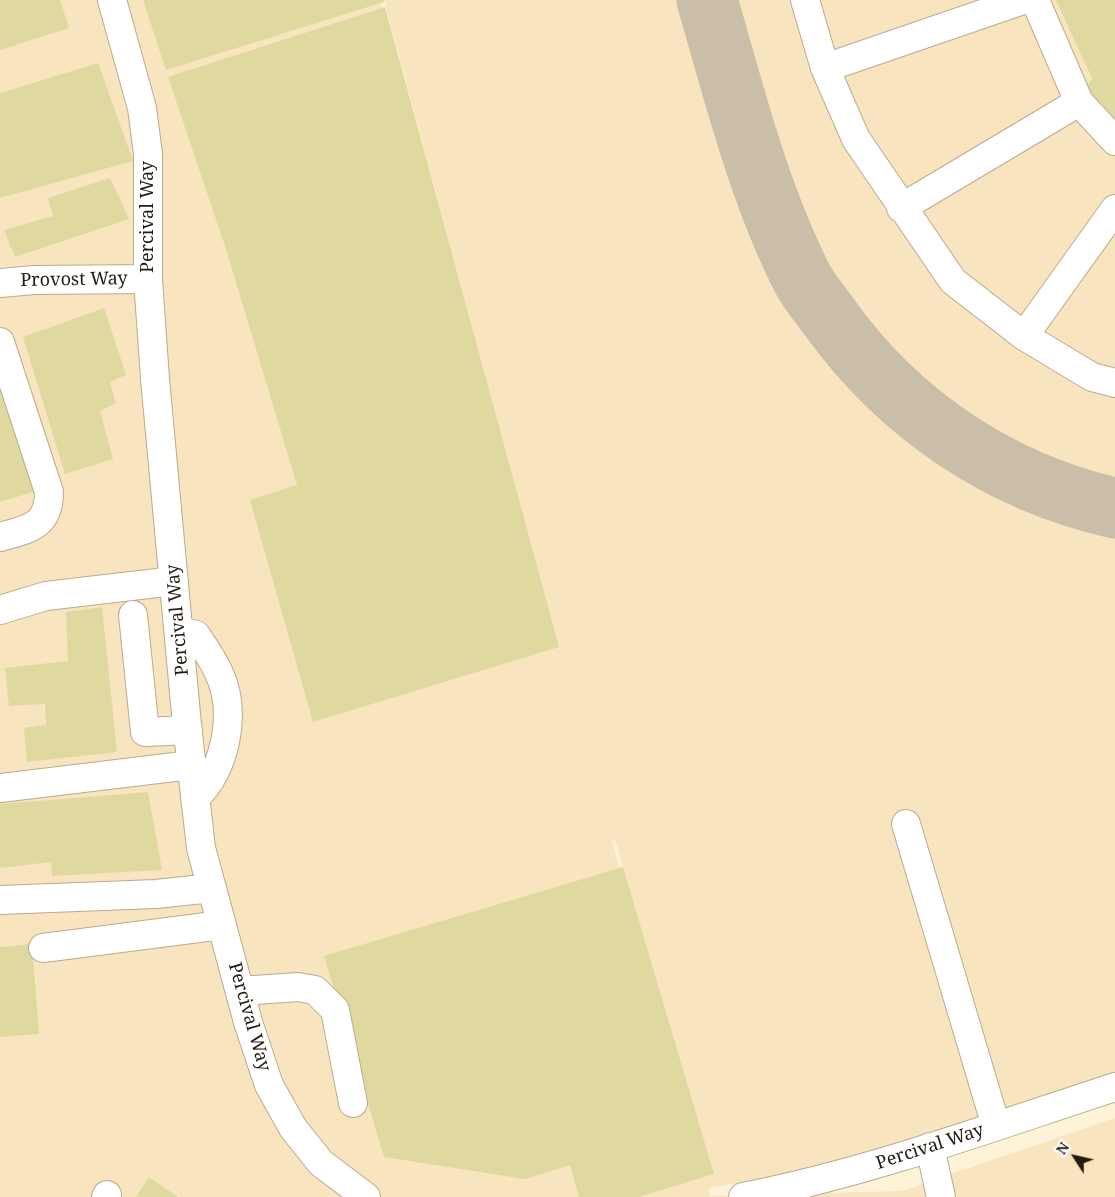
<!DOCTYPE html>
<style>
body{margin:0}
#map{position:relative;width:1115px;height:1197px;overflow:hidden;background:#fef2d9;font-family:"Noto Serif",serif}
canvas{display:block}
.north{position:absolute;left:1050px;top:1132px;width:50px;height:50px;-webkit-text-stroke:4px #fff;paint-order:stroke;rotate:305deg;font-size:14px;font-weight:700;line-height:20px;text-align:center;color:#211b10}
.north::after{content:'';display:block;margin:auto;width:18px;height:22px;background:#211b10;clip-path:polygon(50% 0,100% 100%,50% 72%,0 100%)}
</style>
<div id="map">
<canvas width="1115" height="1197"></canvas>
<div class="north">N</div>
</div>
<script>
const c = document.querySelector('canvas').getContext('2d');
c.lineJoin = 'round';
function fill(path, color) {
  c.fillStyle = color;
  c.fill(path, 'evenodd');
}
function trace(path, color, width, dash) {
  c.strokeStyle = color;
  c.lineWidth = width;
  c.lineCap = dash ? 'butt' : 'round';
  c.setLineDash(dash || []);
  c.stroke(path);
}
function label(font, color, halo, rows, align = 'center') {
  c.font = font + ' "Noto Serif",serif';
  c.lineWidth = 4;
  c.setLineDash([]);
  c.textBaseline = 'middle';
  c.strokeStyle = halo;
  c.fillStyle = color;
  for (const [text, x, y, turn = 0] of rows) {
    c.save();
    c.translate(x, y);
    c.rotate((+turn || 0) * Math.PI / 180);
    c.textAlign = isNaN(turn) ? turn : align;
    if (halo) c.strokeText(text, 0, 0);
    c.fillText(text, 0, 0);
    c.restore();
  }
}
fill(new Path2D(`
 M0,0H380L535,561L384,0H1115V1075L814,1170L708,1188L710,1196L902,1191L1115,1118V1197H0ZM615,839L623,867L675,1069L612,841Z`), '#f8e5bf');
trace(new Path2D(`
 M707,0C734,93 758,191 802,278C809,292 821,305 830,318C899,414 999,482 1115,508`), '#cabea9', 61);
fill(new Path2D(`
 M0,0H60L69,28L0,50Z
 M143,0H384V2L166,70Z
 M1056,0H1115V128L1101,113L1087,87L1092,78Z
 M385,7L559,647L313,722L250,500L297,485L226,249L168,77Z
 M98,63L133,161L0,198V93Z
 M110,178L129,219L15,257L4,230L53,216L48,198Z
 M104,308L126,375L110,382L116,403L100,411L113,459L65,474L23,337Z
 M0,380L36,491L0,502Z
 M102,607L117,752L27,762L24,728L46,725L45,704L9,706L5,668L68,661L66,612Z
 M148,792L162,870L52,876L51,862L0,868V804Z
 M623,867L714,1174L639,1197H579L570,1165L525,1179L384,1157L324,956Z
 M32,944L39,1034L0,1037V947Z
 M149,1177L178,1197H136Z`), '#dfd99f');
const minor = new Path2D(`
 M112,0L142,108L148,154V279L155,379L187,725L201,848L248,1022L269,1085L293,1128L321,1163L366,1197
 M805,0L825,68L856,139L953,281L1024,336L1092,377L1115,383
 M1035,0L1079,102L1115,141
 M825,68L1023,0
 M901,208L1079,102
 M0,283L34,280L148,279
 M1024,336L1115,209
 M0,342L49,492C49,527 28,529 0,537
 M0,610L46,596L174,581
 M133,615L145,732L188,730
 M179,631L196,635C204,647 212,658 218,671C238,711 226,769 195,798
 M0,788L191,765
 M906,824L996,1126
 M0,900L156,894L212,888
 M43,948L222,925
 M240,991L298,987L315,990L335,1010L353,1103
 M930,1147L941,1197
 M106,1197L107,1195
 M743,1197C870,1172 992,1127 1115,1087`);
trace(minor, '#b9ab8d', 30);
trace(minor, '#fff', 28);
label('18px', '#211b10', '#fff', [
 ["Percival Way",148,217,-90],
 ["Provost Way",74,280,-1],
 ["Percival Way",178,620,-95],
 ["Percival Way",249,1017,74],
 ["Percival Way",930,1147,-18]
]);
</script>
